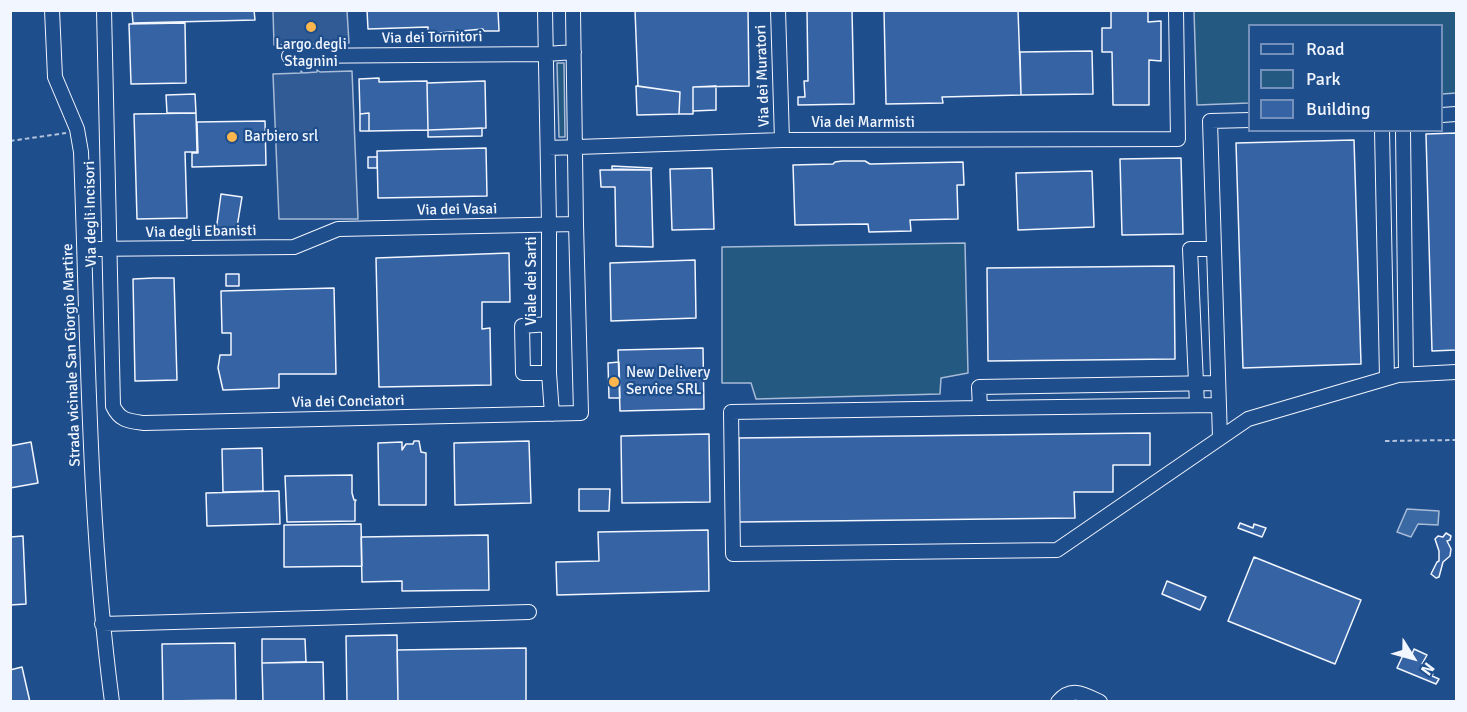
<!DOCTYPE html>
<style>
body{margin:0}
#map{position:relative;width:1467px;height:712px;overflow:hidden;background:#1f4e8c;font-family:Signika,sans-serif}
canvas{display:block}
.frame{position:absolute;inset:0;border:12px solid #f2f6ff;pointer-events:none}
.legend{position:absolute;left:1248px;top:24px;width:195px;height:108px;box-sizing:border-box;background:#1f4e8c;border:2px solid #7391ba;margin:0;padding:8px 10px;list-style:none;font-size:18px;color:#f2f6ff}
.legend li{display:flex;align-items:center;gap:12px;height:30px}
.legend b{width:30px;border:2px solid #7391ba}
.north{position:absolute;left:1383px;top:628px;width:60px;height:60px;-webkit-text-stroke:4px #1f4e8c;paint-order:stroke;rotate:127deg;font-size:16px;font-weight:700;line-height:24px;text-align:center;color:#f2f6ff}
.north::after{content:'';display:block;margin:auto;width:21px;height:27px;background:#f2f6ff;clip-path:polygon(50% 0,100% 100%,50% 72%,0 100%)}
</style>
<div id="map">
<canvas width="1467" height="712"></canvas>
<div class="frame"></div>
<ul class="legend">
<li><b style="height:8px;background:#1f4e8c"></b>Road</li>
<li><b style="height:16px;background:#245a82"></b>Park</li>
<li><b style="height:16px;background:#3563a3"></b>Building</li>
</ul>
<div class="north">N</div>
</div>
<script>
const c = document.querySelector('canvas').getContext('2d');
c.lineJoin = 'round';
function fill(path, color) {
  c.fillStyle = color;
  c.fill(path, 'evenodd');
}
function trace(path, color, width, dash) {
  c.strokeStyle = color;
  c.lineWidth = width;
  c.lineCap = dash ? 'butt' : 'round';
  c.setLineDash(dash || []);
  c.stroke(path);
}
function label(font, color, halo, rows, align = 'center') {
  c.font = font + ' Signika,sans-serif';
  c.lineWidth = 4.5;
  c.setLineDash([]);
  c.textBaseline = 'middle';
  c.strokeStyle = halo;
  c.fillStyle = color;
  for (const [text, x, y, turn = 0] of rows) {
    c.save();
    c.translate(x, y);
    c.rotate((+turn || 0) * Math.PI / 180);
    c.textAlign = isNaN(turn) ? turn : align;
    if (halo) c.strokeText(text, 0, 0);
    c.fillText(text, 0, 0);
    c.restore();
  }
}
const green = new Path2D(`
 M1194,11H1456V93L1442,94V26H1250L1249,103L1197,105Z
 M557,63H564L565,137H559Z
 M965,243L968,373L941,378L940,394L756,399L751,383H722V247Z`);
fill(green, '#245a82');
trace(green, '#a8bbd7', 1.5);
const parking = new Path2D(`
 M273,11H347L349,43L274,45Z
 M317,70L320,72L352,71L358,219H279L273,74L301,73V71L303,73L317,72Z`);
fill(parking, '#305b95');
trace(parking, '#a8bbd7', 1.5);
const water = new Path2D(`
 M1407,509L1439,511L1438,525L1418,524L1411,537L1397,532Z`);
fill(water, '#3b69a3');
trace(water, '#a8bbd7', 1.5);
const building = new Path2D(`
 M132,10H254L255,20L133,23Z
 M367,10H498L499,31H484L483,29L428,34V27L368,29Z
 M635,10H748L749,86L693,87V114H679L680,92L638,86Z
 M807,10H852L854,104L798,105V97H805L804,81H808Z
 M884,10H1018L1021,95L942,97L943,103L886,104Z
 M1111,10H1148V22L1161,21V61L1149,60V105H1113L1112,52H1102V28H1111Z
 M185,23L186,83L131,84L129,24Z
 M1092,51L1093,94L1021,95L1020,52Z
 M379,78V82L427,81L428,130L369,131V113L360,114L359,79Z
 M485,81L486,128L428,130L427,83Z
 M636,86L680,92L679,114L637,115Z
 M716,86V110L693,111V87Z
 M195,94L196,113H167L166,95Z
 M196,113L197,152H185L187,218L137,219L134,114Z
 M369,113V131H360V114Z
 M265,121L266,165L192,167V153H198L197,122Z
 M482,128V136L428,137V130Z
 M1456,133V350L1432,351L1426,134Z
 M1354,140L1361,364L1243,368L1236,143Z
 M486,148L487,196L378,198L377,151Z
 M368,157H377V168H368Z
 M1181,158L1183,234L1122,235L1120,159Z
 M842,161H865L870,164L963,162L964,185H957L958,219L910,220L911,231L869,232L868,224L795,225L793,165L833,164L835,162Z
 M612,166L652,168L651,170L612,169Z
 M712,168L714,229L672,230L670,169Z
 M600,170H651L653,247L616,246L615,187H601Z
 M1092,171L1094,227L1018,230L1016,173Z
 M221,194L242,197L236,233L216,231Z
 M509,253L510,302H482V329L490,328L491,385L379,387L376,258Z
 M695,260L696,318L611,321L610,263Z
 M1174,266L1175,359L988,361L987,268Z
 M226,274H239V286H226Z
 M154,278H174L177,380L135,381L133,279Z
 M334,288L336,374H279V388L223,390L218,368L220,355H231V333H222L221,291Z
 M703,348L704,409L620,411L618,350Z
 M619,362L620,398H609L608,363Z
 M1150,433V465H1113V492H1074L1075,518L739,522V438Z
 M709,434L710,502L622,503L621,436Z
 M414,441H419L421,452L426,453V505H379L378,443L402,442V450L406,444H413Z
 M529,441L531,503L455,505L454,443Z
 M31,442L38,483L10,488V446Z
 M262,448L263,491L223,492L222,449Z
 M352,475V493L354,500H356L355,502V521L287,522L285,476Z
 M579,489H610L609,511H579Z
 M279,491L280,524L207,526L206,493Z
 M1240,523L1253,528L1254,524L1266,528L1262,537L1238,528Z
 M361,524L362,566L284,567V525Z
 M708,530L709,591L557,595L556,562L599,561L598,532Z
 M1446,533L1451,536L1450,540L1447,541L1451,549L1450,556L1443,562L1439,577L1436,578L1431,574L1437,562L1439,561V551L1435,539L1438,536L1443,537Z
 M488,535L489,590L402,591V581L362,582L361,537Z
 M23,536L26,604L10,605V537Z
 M1254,557L1361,600L1335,664L1228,621Z
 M1167,581L1206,597L1200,610L1162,594Z
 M397,635L398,702H347L346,636Z
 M262,639H305L306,662L262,663Z
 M235,643L236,700L163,701L162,644Z
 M526,648V702H398L397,650Z
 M1414,649L1427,655L1422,664L1435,669L1432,676L1439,679L1436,684L1397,668L1405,651L1412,654Z
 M323,662L324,702H263L262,663Z
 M22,667L30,702H10V670Z`);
fill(building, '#3563a3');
trace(building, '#f2f6ff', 1.5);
const minor = new Path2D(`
 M52,10L55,77L77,129L81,152C88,335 88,520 112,702
 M104,10L113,406C120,421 129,421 144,423L581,413L576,224L573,10
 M545,10L549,224V373L552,414
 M778,10L782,140
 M289,56L546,54L574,52
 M1442,115L1456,114
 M1382,130L1387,378
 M1403,130L1406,374
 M548,148L782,140L1178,139L1176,10
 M85,249L294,247L338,229L576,224
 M549,324L522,326L523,373H549
 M1217,383L979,387L980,408L1218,405
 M1197,405L1190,249H1213
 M980,408L731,412L733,554L1057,550L1248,419L1398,375L1456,372
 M1220,438L1210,121L1250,120
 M102,624L529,612
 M1058,702C1071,686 1084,694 1100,702`);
trace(minor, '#f2f6ff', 16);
trace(new Path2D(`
 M10,141L66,133
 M1385,441L1456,440`), '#b3c4dc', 2, [4.5, 3]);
trace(minor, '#1f4e8c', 14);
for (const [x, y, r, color] of [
 [311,27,6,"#ffb74d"],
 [232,137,6,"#ffb74d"],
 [614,382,6,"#ffb74d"]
]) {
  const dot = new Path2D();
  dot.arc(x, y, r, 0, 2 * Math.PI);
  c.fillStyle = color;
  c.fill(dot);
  trace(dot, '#1f4e8c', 2);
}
label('15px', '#f2f6ff', '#1f4e8c', [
 ["Via dei Tornitori",432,38,-1],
 ["Via dei Muratori",763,76,-92],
 ["Via dei Marmisti",863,123],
 ["Via dei Vasai",457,210,-1],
 ["Via degli Incisori",91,214,-91],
 ["Via degli Ebanisti",201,232,-1],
 ["Viale dei Sarti",532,281,-90],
 ["Strada vicinale San Giorgio Martire",72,355,-92],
 ["Via dei Conciatori",348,402,-1]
]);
label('15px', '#f2f6ff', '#1f4e8c', [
 ["Largo degli",311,45,"center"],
 ["Stagnini",311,62,"center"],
 ["Barbiero srl",244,137],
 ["New Delivery",626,373],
 ["Service SRL",626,390]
], 'left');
</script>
